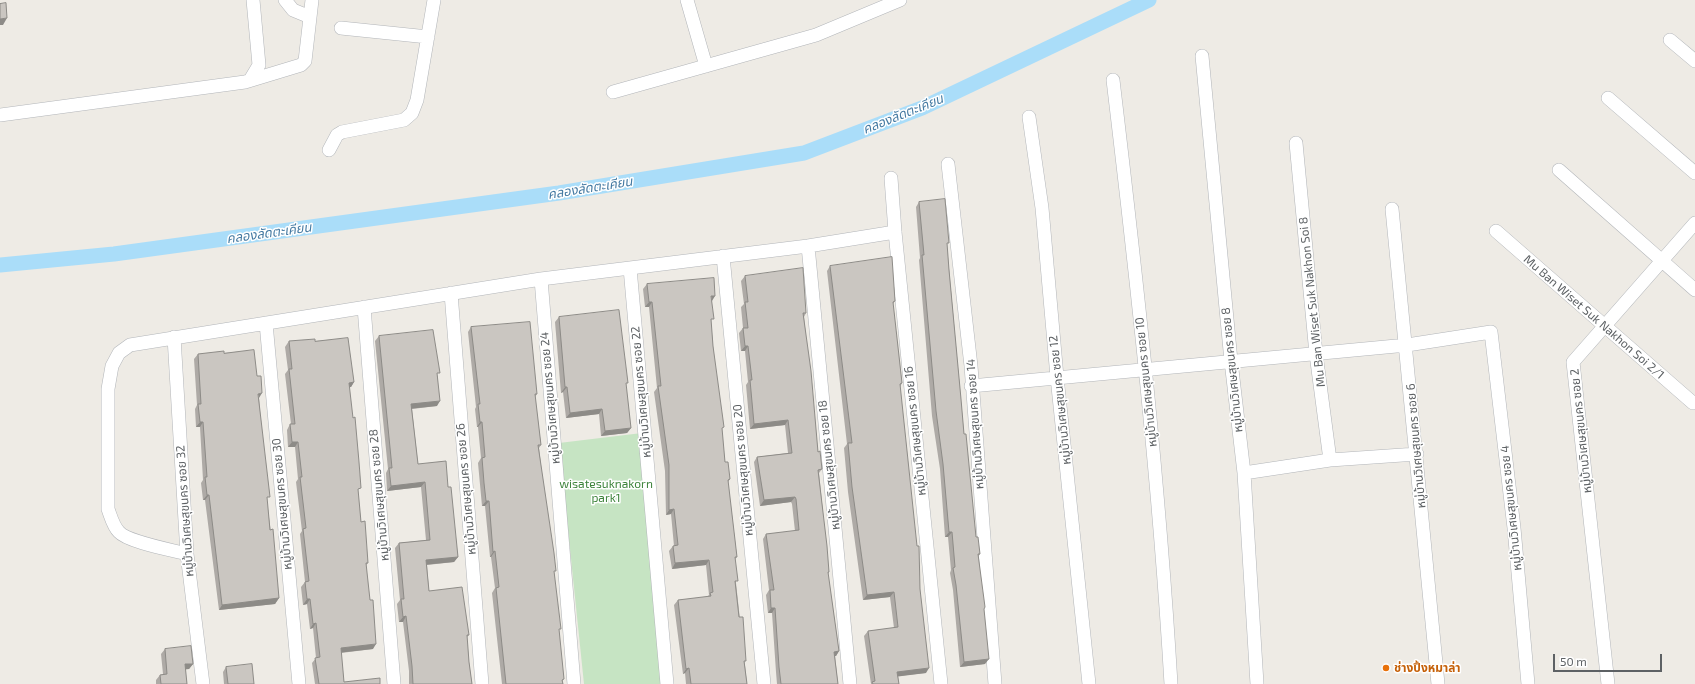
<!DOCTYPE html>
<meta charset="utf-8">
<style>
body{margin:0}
#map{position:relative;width:1695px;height:684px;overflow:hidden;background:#eeebe5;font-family:"Exo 2",sans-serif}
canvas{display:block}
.scale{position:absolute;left:1553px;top:654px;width:109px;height:18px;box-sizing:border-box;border:2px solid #5d6164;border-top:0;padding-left:5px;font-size:12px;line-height:14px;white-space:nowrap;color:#5d6164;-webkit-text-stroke:3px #fff;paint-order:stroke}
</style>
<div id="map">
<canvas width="1695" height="684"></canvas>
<div class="scale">50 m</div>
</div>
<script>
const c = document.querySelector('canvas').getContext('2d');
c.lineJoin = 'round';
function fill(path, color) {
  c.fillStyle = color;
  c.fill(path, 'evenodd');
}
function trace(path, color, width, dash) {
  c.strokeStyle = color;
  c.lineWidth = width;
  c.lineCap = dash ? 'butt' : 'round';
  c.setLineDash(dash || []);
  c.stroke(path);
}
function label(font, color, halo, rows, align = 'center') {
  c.font = font + ' "Exo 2","Noto Sans Thai",sans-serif';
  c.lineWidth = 3;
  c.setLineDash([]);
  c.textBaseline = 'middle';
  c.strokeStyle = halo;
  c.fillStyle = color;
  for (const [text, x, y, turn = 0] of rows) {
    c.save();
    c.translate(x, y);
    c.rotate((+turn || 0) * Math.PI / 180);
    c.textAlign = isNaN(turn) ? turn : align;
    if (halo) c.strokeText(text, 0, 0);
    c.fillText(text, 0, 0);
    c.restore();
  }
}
fill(new Path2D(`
 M642,433L666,684H584L559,443Z`), '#c6e4c3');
trace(new Path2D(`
 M0,265L114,254L559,193L804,153L922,108L1149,0`), '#aaddf9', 15);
const street = new Path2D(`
 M285,0L293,10L310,17
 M687,0L706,66
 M341,28L428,37
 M1670,40L1695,61
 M1202,56L1231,361L1244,473L1257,684
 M250,80L259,65L253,0
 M1113,80C1137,281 1159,482 1171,684
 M613,92L816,35L900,0
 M1608,98L1695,173
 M0,115L245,82L301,65L305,61L312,0
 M1029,117L1042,208L1057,377L1089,684
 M1296,143L1316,354L1330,460
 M329,150L337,135L342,132L404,120L412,113L417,100L434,0
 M948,164L971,366L995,684
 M1559,170L1695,290
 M891,178L895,232L941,684
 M1392,209L1438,684
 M1496,231L1693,403
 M808,246L850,684
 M723,256L764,684
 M630,268L667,684
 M541,279L574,684
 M451,293L482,684
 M364,307L394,684
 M266,323L299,684
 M174,337L187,554L203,684
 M971,386L1407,345L1491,332L1514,528L1528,684
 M1244,473L1330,460L1417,454
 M187,554C172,550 128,542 119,532C113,526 111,517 108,509V389L112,366L119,353L130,345L541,279L808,246L895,232
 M1608,684L1573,362L1695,223`);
trace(street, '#b2b5b9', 14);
trace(street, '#fff', 13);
fill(new Path2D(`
 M919,202L947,246L964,434L976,537L980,554L978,557L984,609L985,664L960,667L953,590L950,573L951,570L948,537H945L940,469L932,416L919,260L920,258L916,207Z
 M830,266L895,301L893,304L902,383L900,387L920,589L926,673L898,676L899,684H871L864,636L868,631L894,628L890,597L863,600L848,492L844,448L847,444L827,271Z
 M745,276L806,313L804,317L818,452L822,469L819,473L829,572L828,574L839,651L836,656H835L838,684H777L776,672L772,613H768L766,595L769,590L763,539L766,534L795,531L792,504L791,502L760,506L754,462L757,457L788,453L785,425L750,429L746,385L748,382L745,351H741L739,333L743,328L741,307L744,304L741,281Z
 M647,284L712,301L711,322L713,346L725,462L730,479L728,482L737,557L735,559L736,583L747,684H686L685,673L683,674L674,605L678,600L707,597L709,595L706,565L672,569L669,551L673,546H674L671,514L666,515L665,471L654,392L657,388L649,307H645L643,289Z
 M559,317L626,386L631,428L627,433L601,436L599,414L566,418L563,392L561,393L555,322Z
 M471,327L537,394L535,397L541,445L539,448L554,574L559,632L563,684H502L492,593L495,588L491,557H490L485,506H482L478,463L481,458L478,427H477L475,409L476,407L468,332Z
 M379,336L438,376L437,406L412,409L418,464L448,487L458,557L454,562L427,565L429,591L469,635L467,637L469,662L472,684H409V671L403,622H399L397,604L400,600L395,548L399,543L426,540L421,487L387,491L386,473L388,469L375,341Z
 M289,341H315L354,382L351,387H349L358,492L361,522L368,563L366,565L373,649L341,653L344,682L380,684H315L312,663L316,658L313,628L310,629L307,604L303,605L301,587L305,582L300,534L302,531L296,482L298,479L295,447H288L287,430L290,424H291L285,374L288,370L285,347Z
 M224,353L259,398L267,501L279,598L275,604L219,610L205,500H203L201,483L203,480L200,427H196L195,409L197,405L194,359L198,354Z
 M165,649L193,664L189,669H185L187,684H156V680L160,675L163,674L161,654Z
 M226,667L254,684H224L223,672Z`), '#aeaaa6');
fill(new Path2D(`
 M7,18L3,25H0V19Z
 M711,296H715L712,301Z
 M649,302H652L649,307H645Z
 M745,346H748L745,351H741Z
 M354,382L351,387L345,388L349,383Z
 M565,387H567L563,392L561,393Z
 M262,393L259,398L258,394Z
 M440,401L437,406L408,409L411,404Z
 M602,409L599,414L566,418L570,413Z
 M788,420L785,425L750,429L754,424Z
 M200,422H203L200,427H196Z
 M480,422H482L478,427H477Z
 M631,428L627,433L601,436L605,431Z
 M292,442H298L295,447H288Z
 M425,482L421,487L387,491L391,486Z
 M207,495H209L205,500H203Z
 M795,497L791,502L760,506L764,500Z
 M486,501H489L485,506H482Z
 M674,509L671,514L666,515L669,510Z
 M949,532H952L948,537H945Z
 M495,551L491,557H490L493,552Z
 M458,557L454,562L423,565L426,560Z
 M709,560L706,565L672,569L675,563Z
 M894,592L890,597L863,600L867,595Z
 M279,598L275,604L219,610L222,605Z
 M307,599H310L307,604L303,605Z
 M771,608H775L772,613H768Z
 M406,616L403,622H399L403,617Z
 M316,623L313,628L310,629L313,624Z
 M376,644L373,649L337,653L341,648Z
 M839,651L836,656L831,657L834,652Z
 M989,659L985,664L960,667L964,662Z
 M185,664H193L189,669L181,670Z
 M689,668L685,673L683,674L686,669Z
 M929,668L926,673L894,677L897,672Z`), '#8d8b87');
const building = new Path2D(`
 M6,3L7,18L0,19V4Z
 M945,199L949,243H947L949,270L961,399L964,434H966L976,537H978L980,554H978L985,607L984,609L989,659L964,662L956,585L953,568L955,567L952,532H949L943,464L936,411L922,255H924L919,202Z
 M892,257L895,301L893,302L902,383L900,384L917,546H919L920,589L929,668L897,672L899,684H873L872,682L875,681L868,631L898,627L894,592L867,595L852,487L848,443H852L830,266Z
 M803,268L806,313H803L811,371L818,452L820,451L822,469L818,470L827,546L829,572H828L839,651L834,652L838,684H781L779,667L775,608H771L770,590H774L766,534L799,530L796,499L795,497L764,500L757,457L792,453L788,420L754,424L750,380H752L748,346H745L743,328H748L745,302H748L745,276Z
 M714,278L715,296H711L714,319H711L713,346L724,427L722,428L725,462H728L730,479L728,480L737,557H735L738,581H735L739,617H743L746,661H744L747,684H691L689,668L686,669L678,600L711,596L710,593L713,592L709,560L675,563L673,546L678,545L674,509L669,510V465L658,386H661L652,302H649L647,284Z
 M619,310L628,383H626L631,428L605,431L602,409L570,413L567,387H565L559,317Z
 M530,322L537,394H535L541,445H538L554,553L556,571H554L561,629H559L564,679L562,680L563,684H506L496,588L499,587L495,551L493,552L489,501H486L484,483L482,458L485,457L482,422H480L478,404H480L471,327Z
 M433,330L440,373H437L440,401L411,404L415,438L418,464L446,461L448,487H451L458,557L426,560L429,591L462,587L469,635H467L469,662L472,684H413L412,666L406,616L403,617L401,599H404L399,543L430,540L425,482L391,486L389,468H392L379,336Z
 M348,338L354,382L349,383L353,418L355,417L359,462L361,488L358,489L361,522L365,521L368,563H366L370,600H373L376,644L341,648L344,682L380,678V684H319L315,658L320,657L316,623L313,624L310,599H307L305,582L309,581L303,529L306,528L300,477H302L298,442H292L290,424H295L289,369H292L289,341L315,339V341Z
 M254,350L257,376H261L262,393L258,394L270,497H267L270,530L273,529L279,598L222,605L209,495H207L205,477H207L203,422H200L198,404H201L198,354L224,351V353Z
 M191,646L193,664H185L187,684H161L160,675L167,674L165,649Z
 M252,664L254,684H228L226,667Z`);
fill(building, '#cac6c1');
trace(building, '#8d8b87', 1);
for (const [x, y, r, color] of [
 [1386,668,4,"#e8710a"]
]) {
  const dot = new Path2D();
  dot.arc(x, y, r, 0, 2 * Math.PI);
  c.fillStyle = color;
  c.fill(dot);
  trace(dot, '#fff', 1.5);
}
label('12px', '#5d6164', '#fff', [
 ["Mu Ban Wiset Suk Nakhon Soi 8",1312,302,-96],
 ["Mu Ban Wiset Suk Nakhon Soi 2/1",1594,317,41],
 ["หมู่บ้านวิเศษสุขนคร ซอย 8",1232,370,-96],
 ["หมู่บ้านวิเศษสุขนคร ซอย 10",1146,382,-96],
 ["หมู่บ้านวิเศษสุขนคร ซอย 22",641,392,-95],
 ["หมู่บ้านวิเศษสุขนคร ซอย 24",550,398,-95],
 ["หมู่บ้านวิเศษสุขนคร ซอย 12",1060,400,-96],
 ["หมู่บ้านวิเศษสุขนคร ซอย 14",975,424,-94],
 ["หมู่บ้านวิเศษสุขนคร ซอย 16",915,431,-96],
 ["หมู่บ้านวิเศษสุขนคร ซอย 2",1581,431,-96],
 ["หมู่บ้านวิเศษสุขนคร ซอย 6",1416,446,-95],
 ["หมู่บ้านวิเศษสุขนคร ซอย 18",829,465,-96],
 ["หมู่บ้านวิเศษสุขนคร ซอย 20",743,470,-95],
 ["หมู่บ้านวิเศษสุขนคร ซอย 26",466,489,-95],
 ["หมู่บ้านวิเศษสุขนคร ซอย 28",379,495,-95],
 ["หมู่บ้านวิเศษสุขนคร ซอย 30",282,504,-95],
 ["หมู่บ้านวิเศษสุขนคร ซอย 4",1511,508,-96],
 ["หมู่บ้านวิเศษสุขนคร ซอย 32",185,511,-94]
]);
label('12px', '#3e843c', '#fff', [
 ["wisatesuknakorn",606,484],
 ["park1",606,498]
]);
label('bold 12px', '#c56008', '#fff', [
 ["ช่างปิ้งหมาล่า",1394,668]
], 'left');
label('italic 13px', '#457aa2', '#fff', [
 ["คลองลัดตะเคียน",903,114,-22],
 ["คลองลัดตะเคียน",590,188,-9],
 ["คลองลัดตะเคียน",269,233,-8]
]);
</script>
